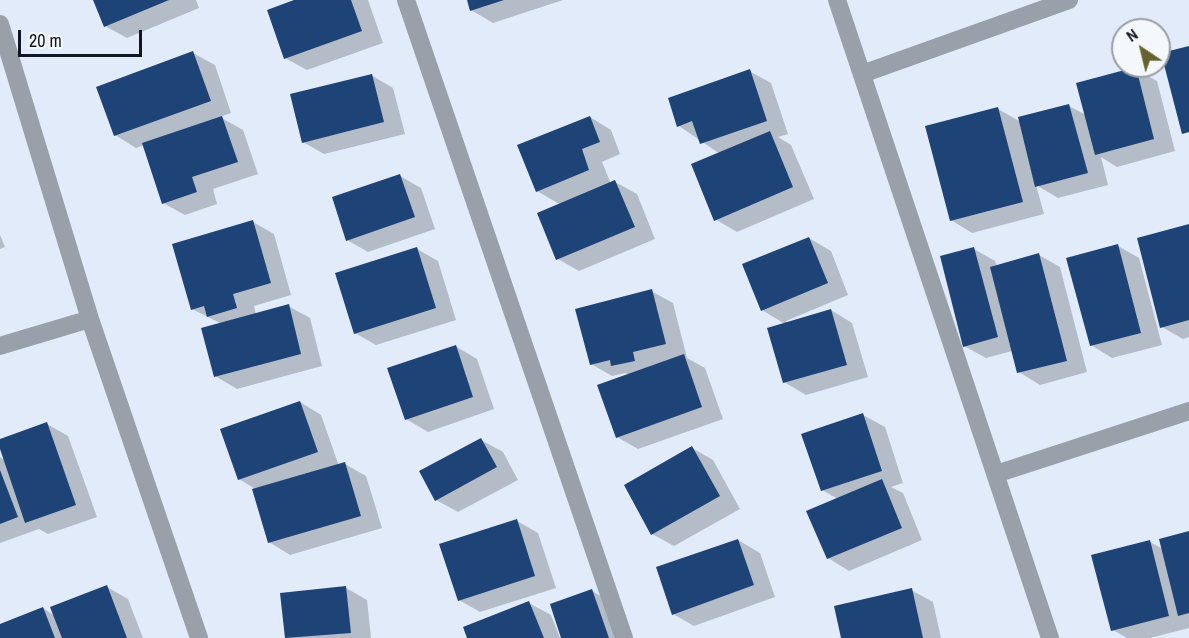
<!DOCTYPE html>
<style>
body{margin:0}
#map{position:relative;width:1189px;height:638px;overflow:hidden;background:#e1ebfa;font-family:"Archivo Narrow",sans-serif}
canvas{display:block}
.north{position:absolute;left:1111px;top:18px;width:60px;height:60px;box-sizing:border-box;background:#f4f8fd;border:2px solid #999ea5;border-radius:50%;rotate:325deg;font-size:16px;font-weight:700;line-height:24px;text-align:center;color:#111720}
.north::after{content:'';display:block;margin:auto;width:21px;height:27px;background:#656330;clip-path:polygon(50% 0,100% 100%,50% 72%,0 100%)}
.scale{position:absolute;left:18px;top:30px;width:124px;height:27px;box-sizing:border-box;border:3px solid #111720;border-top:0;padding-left:8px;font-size:18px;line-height:21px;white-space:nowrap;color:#111720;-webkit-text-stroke:4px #f4f8fd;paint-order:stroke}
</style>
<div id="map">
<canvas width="1189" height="638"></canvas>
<div class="north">N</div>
<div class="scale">20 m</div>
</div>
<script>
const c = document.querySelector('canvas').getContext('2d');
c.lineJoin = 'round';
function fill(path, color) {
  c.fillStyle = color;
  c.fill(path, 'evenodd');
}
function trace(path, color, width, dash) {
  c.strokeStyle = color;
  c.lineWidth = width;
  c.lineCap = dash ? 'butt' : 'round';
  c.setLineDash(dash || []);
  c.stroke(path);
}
fill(new Path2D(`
 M95,0H196L199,8L127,38L105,26Z
 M298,0H368L383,43L307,70L285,58Z
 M468,0H563L493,23L471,10Z
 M193,53L215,65L231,113L220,117L243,130L258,174L213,189L217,204L185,215L163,203L144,145L136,148L115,135Z
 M1135,69L1157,81L1175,151L1117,167L1101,157L1108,185L1058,198L1036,185L1044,214L972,233L951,220L998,109L1021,122L1069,106L1086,115Z
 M749,71L771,83L788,134L778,137L791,145L814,199L737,232L715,219L720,154L679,126Z
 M371,75L393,88L405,134L324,154L303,142Z
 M590,117L611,130L620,154L602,162L611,184L615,182L637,194L655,239L579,271L558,259L561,205L537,191Z
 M400,176L421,188L435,229L368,252L347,240Z
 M253,222L274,234L291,295L254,306L256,315L288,306L310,318L322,366L237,389L215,376L222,324L192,309Z
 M1189,225V337L1183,339L1162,327Z
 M0,235L5,247L0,249Z
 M809,238L831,251L848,295L786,321L787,323L831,310L852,323L868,377L806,395L784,382L785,324L762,310Z
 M1118,246L1139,258L1162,345L1112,358L1091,345Z
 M417,249L438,261L456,320L376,345L355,333Z
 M974,249L995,261L997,266L1039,255L1060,267L1087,372L1040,385L1019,372L1012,351L986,358L964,346Z
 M651,291L673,303L687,358L705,368L723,419L638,449L617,437L630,375L625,373L612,376L591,364Z
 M455,346L477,359L494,409L428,432L406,419Z
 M300,402L321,415L339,466L345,464L366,476L382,528L290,555L269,542L257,490L239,479Z
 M863,415L885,427L903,483L891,487L903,493L922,540L849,571L828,558L838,499L822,490Z
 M47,424L68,436L97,517L48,534L39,529L0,543V457L5,460L0,440Z
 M481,440L503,452L518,480L458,512L436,500Z
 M692,448L713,460L740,509L674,546L652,534Z
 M517,521L538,533L556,588L480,612L459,600Z
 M1189,533V628L1150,638H1127L1113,630L1150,542L1163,549Z
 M738,540L760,553L775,597L694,626L673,614Z
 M107,587L128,599L143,638H0V625L43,608L55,616Z
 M346,588L367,600L371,638H286L282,595Z
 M911,590L933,602L941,638H843Z
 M592,591L613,603L625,638H563Z
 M529,603L551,615L560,638H469Z`), '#0003');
fill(new Path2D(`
 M93,0H169L104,27Z
 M294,0H351L362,31L284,59L267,10Z
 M467,0H504L470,11Z
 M1189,46V132L1182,134L1161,53Z
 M193,51L211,101L114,136L96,87Z
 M1136,67L1154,139L1095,155L1076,83Z
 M750,69L767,121L700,144L692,121L677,127L668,98Z
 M372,74L384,122L302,143L290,94Z
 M1069,104L1088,173L1035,187L1018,117Z
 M998,107L1023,202L950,221L925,126Z
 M222,116L238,162L192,177L197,192L162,204L142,143Z
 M590,116L600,142L582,149L589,170L536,192L517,145Z
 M770,131L793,187L714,221L691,164Z
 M400,174L415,217L346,241L332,197Z
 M615,180L635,227L556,260L537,213Z
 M253,220L271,283L233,294L237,308L207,317L204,306L191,310L172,244Z
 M1189,224V320L1160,328L1137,238Z
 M809,237L828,283L761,311L742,264Z
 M1118,244L1141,333L1090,346L1066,258Z
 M417,247L436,308L354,334L335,273Z
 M974,247L998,337L963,347L940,256Z
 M1039,253L1067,361L1017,373L990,267Z
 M652,289L666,344L633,352L635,361L611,366L610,360L590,365L575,309Z
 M289,304L301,354L214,377L201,328Z
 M831,309L847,365L783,383L767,328Z
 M456,345L473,397L405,420L387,368Z
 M684,354L702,407L616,438L597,385Z
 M300,401L318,452L238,480L220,429Z
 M863,413L882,471L821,491L801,434Z
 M47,422L76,505L25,523L0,449V439Z
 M481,438L497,467L435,501L419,471Z
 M692,446L720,496L651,535L624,485Z
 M345,462L361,516L268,543L252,489Z
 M0,470L18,517L0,524Z
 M882,479L902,528L827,559L806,511Z
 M517,519L535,576L458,601L439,544Z
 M1189,531V613L1178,616L1159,539Z
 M738,539L754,585L672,615L656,567Z
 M1150,540L1169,616L1111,631L1091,555Z
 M107,585L127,638H62L50,607Z
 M346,586L351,633L285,638L280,593Z
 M912,588L923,638H841L834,606Z
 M592,589L609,638H561L550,604Z
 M529,601L544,638H467L463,627Z
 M43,607L55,638H0V624Z`), '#1e4377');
trace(new Path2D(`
 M406,0L624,638
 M837,0L1050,638
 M0,24L90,319L199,638
 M862,74L1069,0
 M0,346L90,319
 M996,474L1189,411`), '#98a0aa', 18);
</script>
